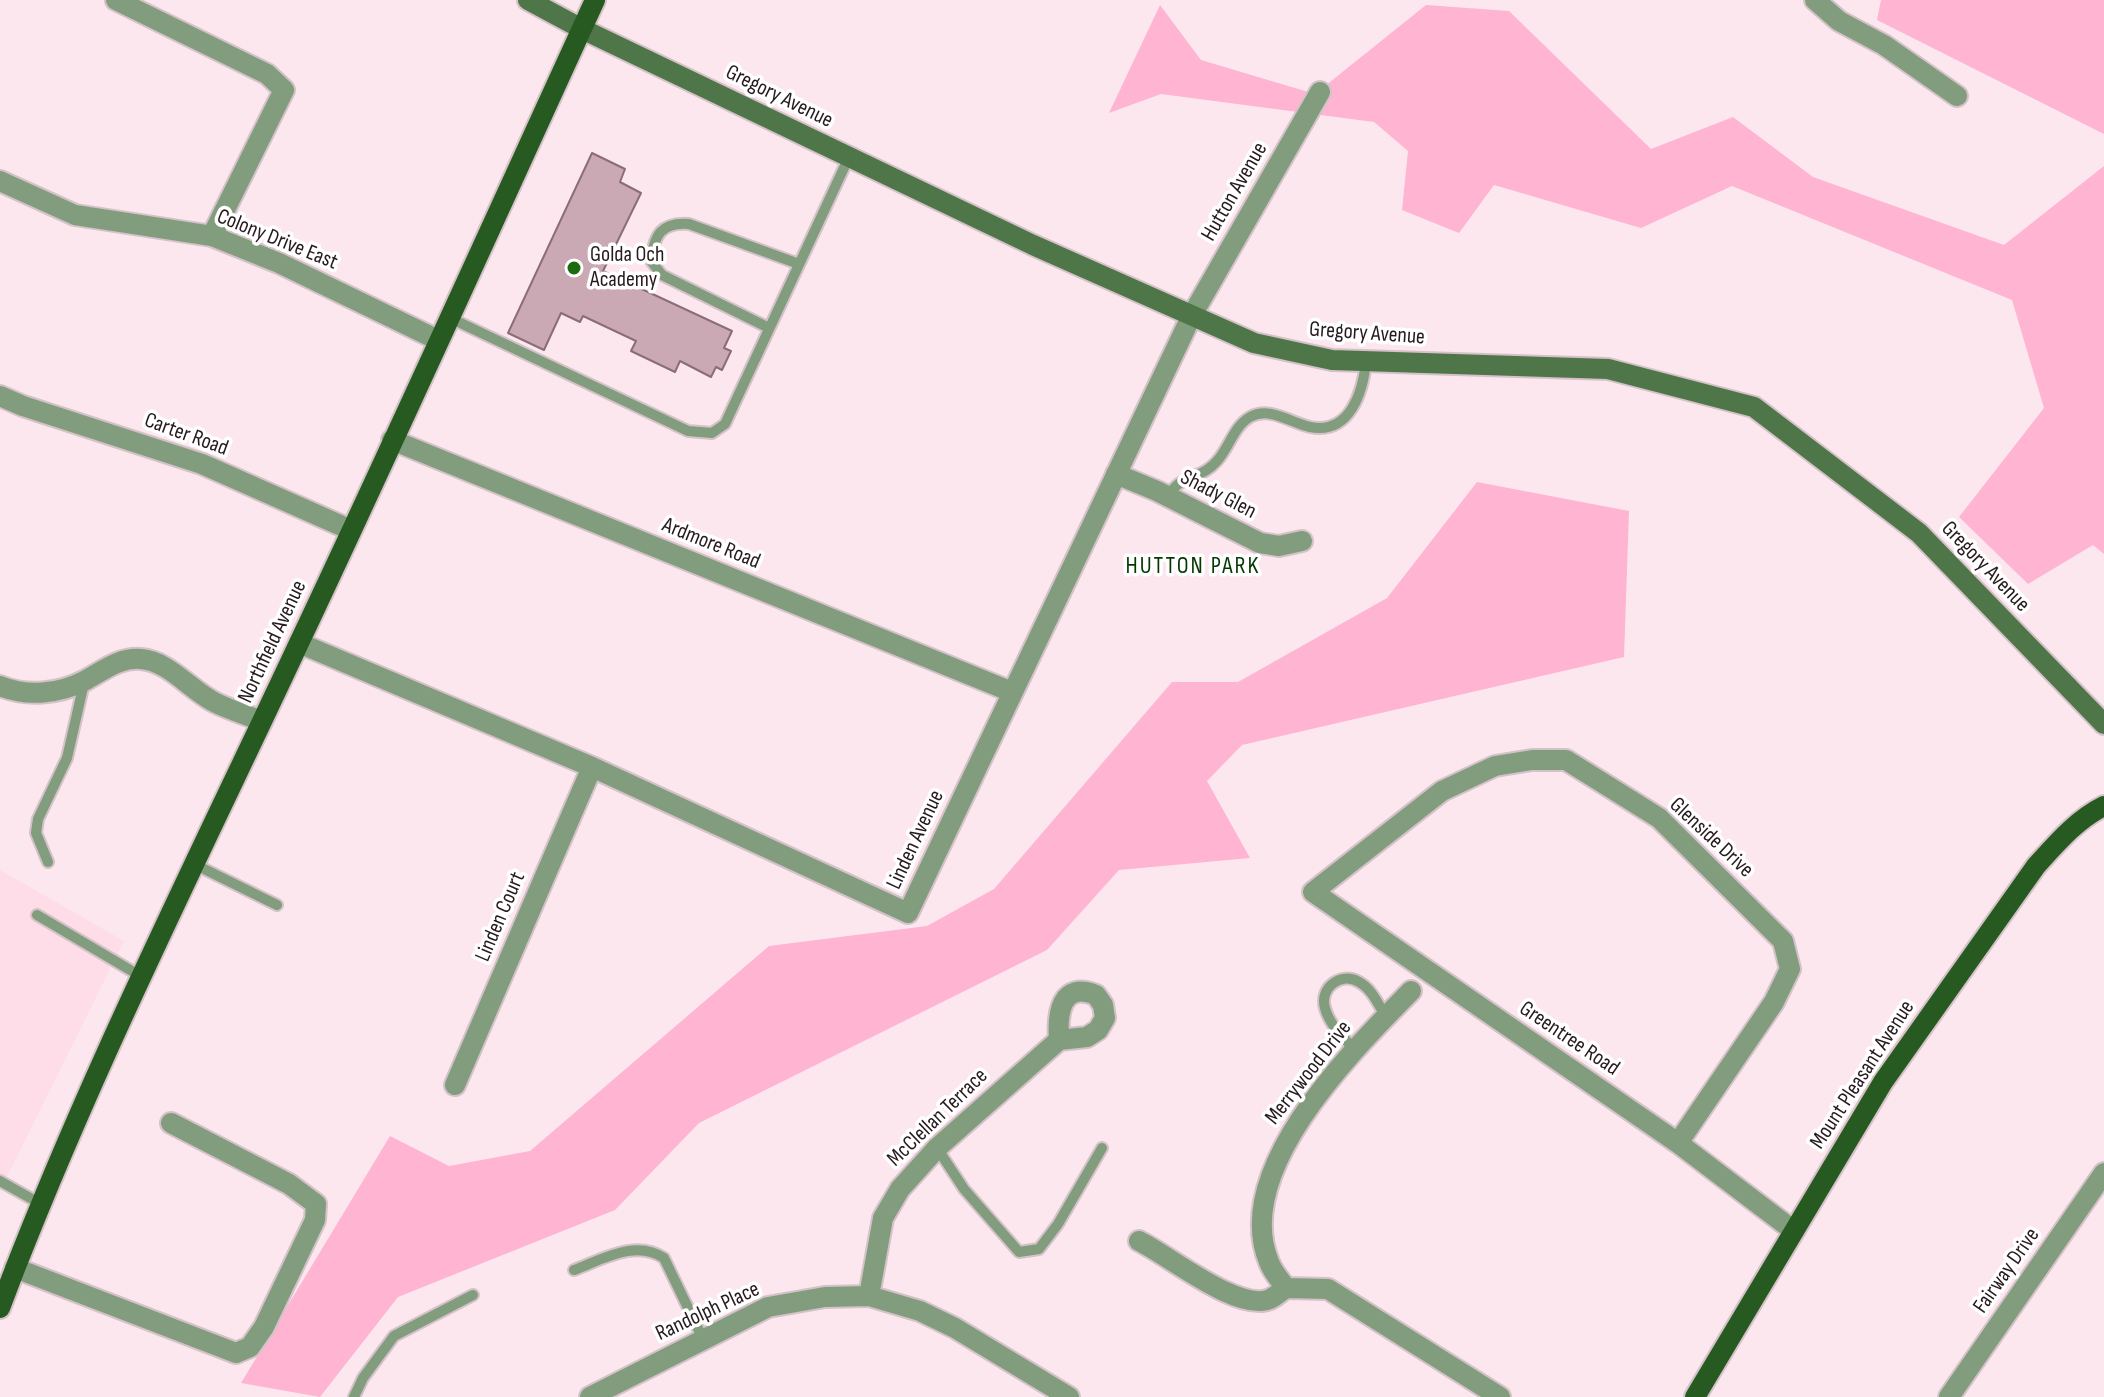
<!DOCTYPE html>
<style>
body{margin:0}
canvas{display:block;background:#fce7ef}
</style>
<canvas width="2104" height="1397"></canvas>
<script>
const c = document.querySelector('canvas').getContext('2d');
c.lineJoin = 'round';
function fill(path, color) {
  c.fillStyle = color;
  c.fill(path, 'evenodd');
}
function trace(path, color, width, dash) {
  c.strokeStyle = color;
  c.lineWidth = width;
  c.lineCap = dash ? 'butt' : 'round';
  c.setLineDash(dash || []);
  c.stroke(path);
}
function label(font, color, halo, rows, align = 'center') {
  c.font = font + ' "Sofia Sans Condensed",sans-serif';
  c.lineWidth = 7;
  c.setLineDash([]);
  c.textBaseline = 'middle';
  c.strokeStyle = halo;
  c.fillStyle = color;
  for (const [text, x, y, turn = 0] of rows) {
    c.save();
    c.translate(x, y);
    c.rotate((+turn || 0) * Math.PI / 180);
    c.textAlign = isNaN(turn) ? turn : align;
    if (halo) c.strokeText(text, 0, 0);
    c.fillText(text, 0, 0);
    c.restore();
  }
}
fill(new Path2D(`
 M0,870L124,941L0,1191Z`), '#fedce8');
fill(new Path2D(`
 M1881,0H2104V134L1877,20Z
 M1160,5L1201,60L1315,94L1426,5L1509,11L1651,149L1733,117L1813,177L2004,245L2104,166V554L2093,545L2028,584L1959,517L2044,408L2012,300L1732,186L1641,228L1494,185L1459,233L1402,210L1408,151L1374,122L1161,94L1109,113Z
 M1477,482L1629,511L1624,657L1242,745L1207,781L1250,858L1119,870L1047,950L699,1123L615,1210L398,1297L320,1397L241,1383L390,1136L449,1166L530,1151L769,946L927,926L994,889L1172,682H1238L1387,598Z`), '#ffb4d2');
const building = new Path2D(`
 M592,153L625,169L620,182L641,193L603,271L732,331L724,348L731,351L722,370L716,367L711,377L680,361L675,372L631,351L636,341L583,316L580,322L561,313L544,350L508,333Z`);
fill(building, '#caa9b5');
trace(building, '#8b6d78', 2);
const lane = new Path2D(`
 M450,318L688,431L712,433L725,424L849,157
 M769,328L662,275L651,261C654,235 661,222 689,224L799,264
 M1166,496C1171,492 1175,486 1180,483C1194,474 1205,475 1217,461C1229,448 1234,426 1250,417C1270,406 1291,423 1310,427C1350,435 1363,392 1366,361
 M48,862L36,833L38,819L67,758L84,683
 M194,864L277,905
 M37,915L142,977
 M1354,1049C1343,1037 1329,1024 1325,1008C1319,988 1341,971 1359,982C1372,989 1378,1004 1386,1017
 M937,1148L964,1189L1019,1252L1039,1249L1058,1224L1102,1148
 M0,1181L39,1203
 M574,1270C603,1259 636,1239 664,1258L703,1339
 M354,1397L363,1378L394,1336L473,1295`);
const street = new Path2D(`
 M116,0L267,74L284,90L212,236
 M1815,0L1839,21L1884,45L1957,96
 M0,181L75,215L212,236L279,263L438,340
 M0,396L23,406L202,464L351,530
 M392,440L1012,692
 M1116,474L1157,491L1260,543L1279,546L1302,541
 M299,643L592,767L908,913L1191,317L1320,92
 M0,686C27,697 59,694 84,681C103,671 119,657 141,659C169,661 191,691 216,703C230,710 247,715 262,721
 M1411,991C1353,1050 1231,1170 1269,1262C1272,1271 1280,1280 1286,1288L1328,1289L1500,1397
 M455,1085L592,767
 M1678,1143L1774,1002L1790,969L1783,941L1659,818L1566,760H1532L1495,766L1442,791L1313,892L1678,1143L1794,1231
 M1139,1241C1168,1255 1239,1313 1270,1299C1275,1297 1281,1291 1286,1288
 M15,1268L236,1353L250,1347L264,1327L315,1220L316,1204L289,1184L171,1123
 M869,1296L883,1218L900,1189L937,1148L1059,1040L1087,1037L1098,1030L1105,1018L1103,1005L1096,995C1061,981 1057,1013 1059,1040
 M590,1397L768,1307L825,1297L869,1296L920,1311L955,1328L1069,1397
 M1949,1397L2104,1173`);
const secondary = new Path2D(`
 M528,0L582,29L1033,245L1254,343L1332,360L1608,369L1754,407L1919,533L2104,724`);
const primary = new Path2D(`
 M0,1308C86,1080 196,863 299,643C400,429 497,214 595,0
 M1695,1397L1883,1082L2036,866C2056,844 2076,820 2104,806`);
trace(lane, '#d5c2c9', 14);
trace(street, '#d5c2c9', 24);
trace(secondary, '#d5c2c9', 24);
trace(primary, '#d5c2c9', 24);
trace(lane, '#829d7e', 10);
trace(street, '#829d7e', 20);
trace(secondary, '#4e7648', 20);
trace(primary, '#275a20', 20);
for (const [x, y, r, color] of [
 [574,268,8,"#1c6b0f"]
]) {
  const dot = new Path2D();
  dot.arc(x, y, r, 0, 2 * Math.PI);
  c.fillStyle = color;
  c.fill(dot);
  trace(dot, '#fff', 3);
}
label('22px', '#261a1e', '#fff', [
 ["Gregory Avenue",779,97,26],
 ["Hutton Avenue",1235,192,-60],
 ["Colony Drive East",277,240,22],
 ["Gregory Avenue",1367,334,4],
 ["Carter Road",186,435,20],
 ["Shady Glen",1218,495,27],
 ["Ardmore Road",711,544,22],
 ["Gregory Avenue",1985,567,46],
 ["Northfield Avenue",273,642,-65],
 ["Glenside Drive",1711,838,43],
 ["Linden Avenue",916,840,-65],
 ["Linden Court",501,917,-67],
 ["Greentree Road",1569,1039,34],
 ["Merrywood Drive",1309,1073,-52],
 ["Mount Pleasant Avenue",1863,1075,-57],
 ["McClellan Terrace",938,1118,-44],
 ["Fairway Drive",2007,1271,-55],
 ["Randolph Place",708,1312,-25]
]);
label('22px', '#261a1e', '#fff', [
 ["Golda Och",590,255],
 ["Academy",590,280]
], 'left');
c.letterSpacing = '2px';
label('24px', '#033800', '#fff', [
 ["HUTTON PARK",1193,567]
]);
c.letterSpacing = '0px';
</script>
